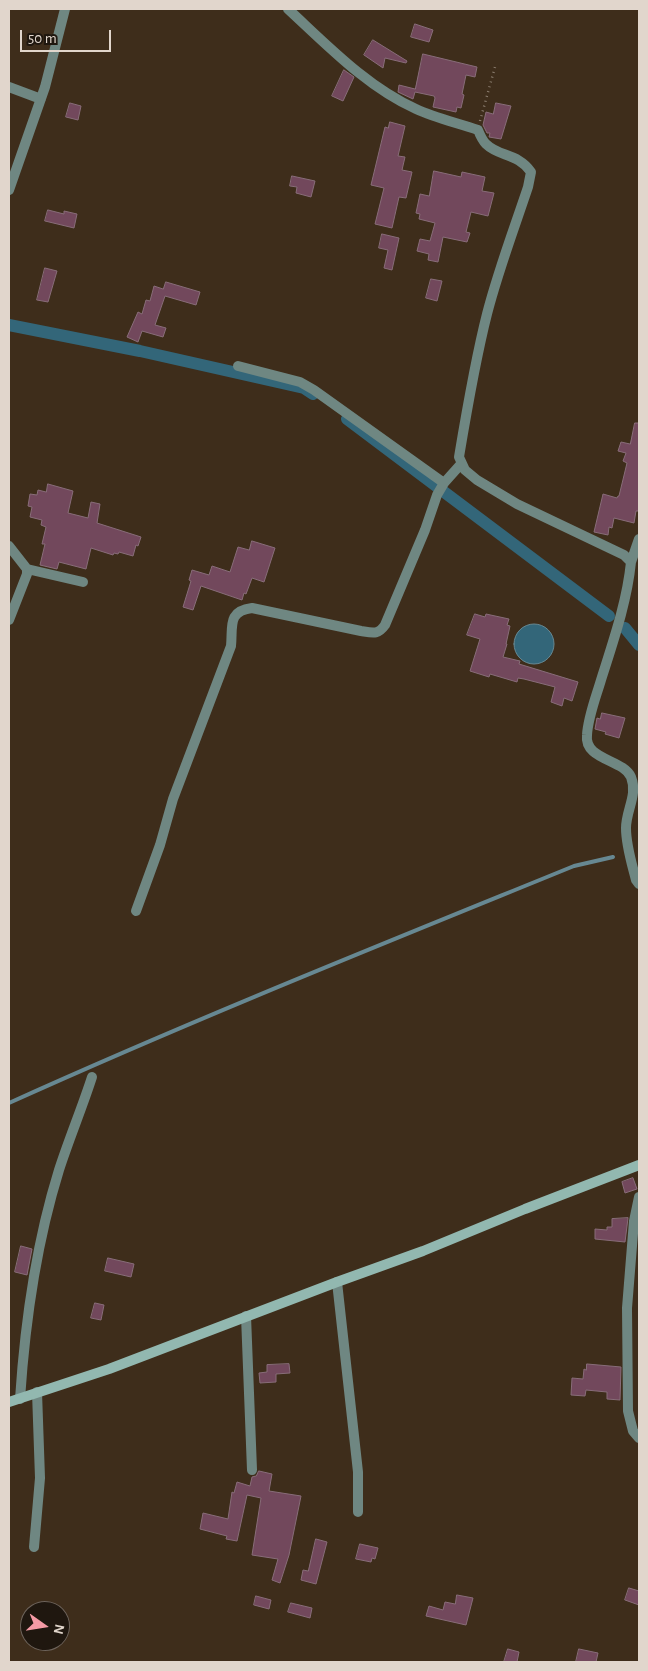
<!DOCTYPE html>
<style>
body{margin:0}
#map{position:relative;width:648px;height:1671px;overflow:hidden;background:#3e2d1b;font-family:"Alegreya Sans",sans-serif}
canvas{display:block}
.frame{position:absolute;inset:0;border:10px solid #e1d6cc;pointer-events:none}
.north{position:absolute;left:20px;top:1601px;width:50px;height:50px;box-sizing:border-box;background:#1f170f;border:1px solid #6d635b;border-radius:50%;rotate:103deg;font-size:14px;font-weight:700;line-height:20px;text-align:center;color:#e1d6cc}
.north::after{content:'';display:block;margin:auto;width:18px;height:22px;background:#f49aa5;clip-path:polygon(50% 0,100% 100%,50% 72%,0 100%)}
.scale{position:absolute;left:20px;top:30px;width:91px;height:22px;box-sizing:border-box;border:2px solid #e1d6cc;border-top:0;padding-left:6px;font-size:15px;line-height:18px;white-space:nowrap;color:#e1d6cc;-webkit-text-stroke:4px #1f170f;paint-order:stroke}
</style>
<div id="map">
<canvas width="648" height="1671"></canvas>
<div class="frame"></div>
<div class="north">N</div>
<div class="scale">50 m</div>
</div>
<script>
const c = document.querySelector('canvas').getContext('2d');
c.lineJoin = 'round';
function fill(path, color) {
  c.fillStyle = color;
  c.fill(path, 'evenodd');
}
function trace(path, color, width, dash) {
  c.strokeStyle = color;
  c.lineWidth = width;
  c.lineCap = dash ? 'butt' : 'round';
  c.setLineDash(dash || []);
  c.stroke(path);
}
const water = new Path2D(`
 M514 644a20 20 0 1 1 40 0a20 20 0 1 1-40 0Z`);
fill(water, '#336679');
trace(water, '#678892', 1);
trace(new Path2D(`
 M9,1103C195,1019 385,943 574,866L613,857`), '#678892', 4);
trace(new Path2D(`
 M9,325L140,351L304,388L313,394
 M347,419L609,616
 M625,628L639,645`), '#336679', 12);
const building = new Path2D(`
 M415,24L433,30L429,42L411,37Z
 M373,40L407,61L406,63L385,58L383,68L364,55Z
 M423,54L477,67L475,77L466,75L462,94L464,95L461,108L457,107L456,112L433,107L435,98L434,96L415,92L413,99L398,92L399,85L415,89Z
 M344,70L354,77L343,101L332,96Z
 M70,103L81,106L78,120L66,117Z
 M496,103L511,106L501,139L489,137L490,133H487L483,125L486,112L493,114Z
 M390,122L405,126L398,156L405,157L402,170L412,172L406,198L399,197L392,228L375,224L384,188L371,185L385,127L388,128Z
 M434,171L461,177L462,172L485,177L482,191L494,193L488,216L471,212L466,232L470,233L467,242L443,237L438,262L428,260L429,254L417,251L420,239L430,241L435,223L419,219L420,214L416,213L420,194L429,196Z
 M292,176L315,181L311,197L296,193L297,187L290,186Z
 M48,210L64,214V211L77,214L74,228L45,221Z
 M382,234L399,238L392,270L384,268L388,250L379,248Z
 M45,268L57,271L48,302L37,300Z
 M431,279L442,281L437,301L426,298Z
 M166,282L200,292L196,305L165,296L155,325L166,328L163,337L142,331L138,342L127,337L138,312L142,314L146,300L150,301L154,286L163,289Z
 M635,423H639V511H636L634,523L614,518L612,528L609,527L608,535L594,532L603,494L617,498L618,496H619L627,463L623,461L626,453L618,451L621,442L630,444Z
 M48,484L73,491L68,513L88,518L91,502L100,504L97,523L141,537L138,546L136,545L133,556L119,552L118,554L114,553L113,555L91,548L86,569L59,562L57,569L40,565L45,544H42L46,527L41,525L42,520L30,517L32,507L28,506L30,494L37,495L38,490L46,492Z
 M252,541L275,548L264,582L252,578L246,594L244,593L242,600L201,586L193,610L183,607L191,581L189,580L192,570L209,575L212,566L230,572L238,547L249,550Z
 M475,614L485,617L486,614L509,619L507,625L510,626L506,644H507L503,657L520,661L519,664L578,682L572,701L564,698L562,706L551,702L555,687L524,679L518,678L517,682L490,674L489,677L470,671L480,639L467,635Z
 M602,713L625,718L619,738L605,734L606,732L595,729L597,718L600,719Z
 M633,1178L637,1189L625,1193L622,1182Z
 M628,1218L625,1242L595,1239V1229L607,1230V1227H612V1219Z
 M21,1246L32,1249L27,1275L15,1272Z
 M108,1258L134,1264L131,1277L105,1271Z
 M95,1303L104,1305L101,1320L91,1318Z
 M289,1364L290,1373L276,1374V1382L260,1383L259,1373L267,1372V1365Z
 M587,1364L621,1367L620,1400L607,1399V1392L586,1390L585,1396L571,1395L572,1378L583,1379L584,1369L586,1370Z
 M259,1471L272,1474L269,1491L301,1496L289,1555L280,1583L272,1580L278,1559L252,1555L261,1498L247,1495L237,1541L226,1539L227,1536L200,1529L203,1513L228,1519L232,1492L234,1493L237,1482L250,1486L252,1477L256,1476Z
 M316,1539L327,1542L316,1584L301,1580L303,1570L308,1571Z
 M360,1544L378,1548L375,1559L372,1558L371,1562L356,1559Z
 M629,1588L639,1591V1605L625,1600Z
 M457,1595L473,1598L466,1625L426,1616L429,1606L443,1610L445,1602L455,1604Z
 M256,1596L271,1600L269,1609L254,1605Z
 M291,1603L312,1608L310,1618L288,1612Z
 M508,1649L519,1652L517,1662H504Z
 M579,1649L598,1653L596,1662H576Z`);
fill(building, '#72485c');
trace(building, '#886d79', 1);
trace(new Path2D(`
 M480,121L495,67`), '#8b7d6f', 2.5, [1, 4]);
trace(new Path2D(`
 M288,9C327,45 367,87 416,109C435,118 458,123 478,130C480,135 482,140 486,144C499,157 518,153 531,172L528,187C514,229 498,271 487,314C475,361 467,409 459,457L465,470L477,480L517,504L624,555L631,562C627,602 613,642 601,680C596,697 588,717 587,735C584,760 623,759 631,777C638,795 626,810 626,828C626,846 632,864 636,880L639,884
 M9,87L41,99
 M9,190L45,87L65,9
 M238,366L300,382L314,390L444,483
 M9,546L27,569V574L9,620
 M631,562L639,539
 M27,569L83,582
 M136,911L160,845L173,799L231,646C233,627 227,611 252,608L361,631C373,633 378,635 385,625L425,530L437,495L444,483L461,464
 M639,1197L634,1221L627,1308L628,1411L633,1431L639,1438
 M337,1282L358,1472V1512
 M246,1316L252,1470
 M20,1399C25,1322 36,1244 59,1170C69,1139 82,1108 92,1077
 M34,1547L40,1478L37,1392`), '#6f8782', 10);
trace(new Path2D(`
 M9,1402L109,1369L337,1282L423,1251L525,1209L639,1165`), '#92b8b0', 10);
</script>
